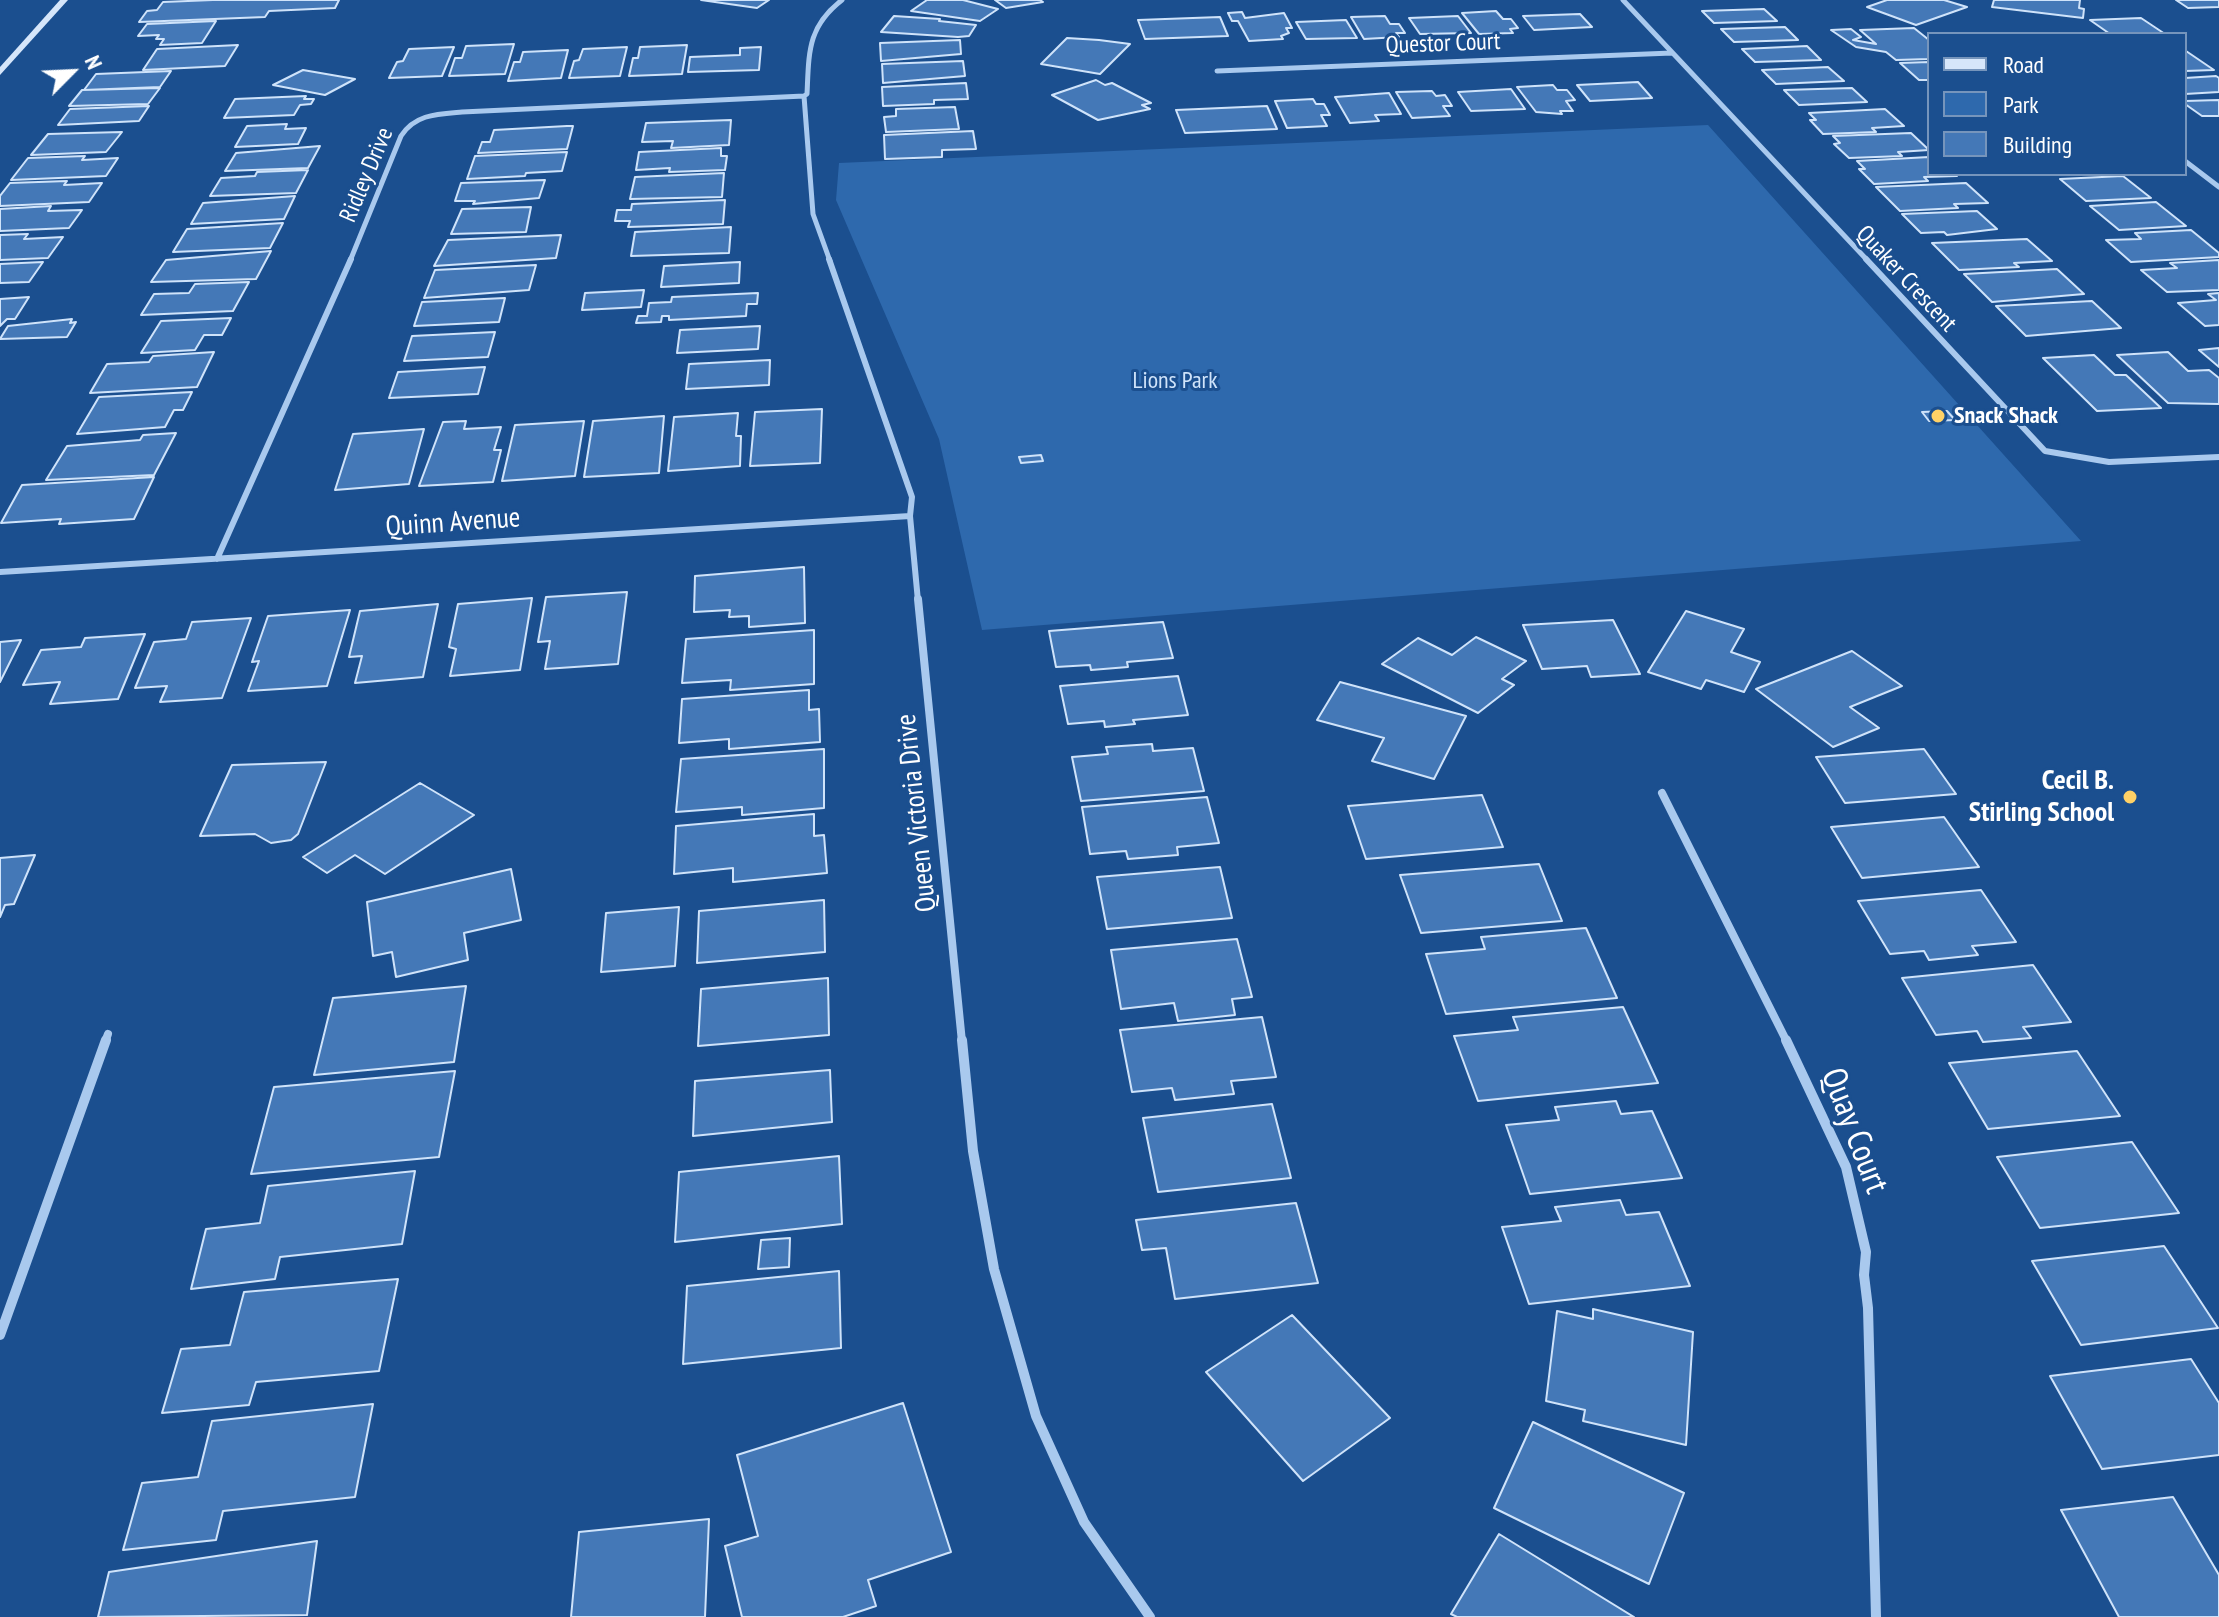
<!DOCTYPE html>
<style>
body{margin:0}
#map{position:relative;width:2219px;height:1617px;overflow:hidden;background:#1b4f8f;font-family:"PT Sans Narrow",sans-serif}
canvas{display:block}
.legend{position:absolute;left:1927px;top:32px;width:260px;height:144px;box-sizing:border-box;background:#1b4f8f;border:2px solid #7695bc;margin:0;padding:10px 14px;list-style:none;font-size:24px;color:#fff}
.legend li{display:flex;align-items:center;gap:16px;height:40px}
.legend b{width:40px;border:2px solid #7695bc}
.north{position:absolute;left:32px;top:32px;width:80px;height:80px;-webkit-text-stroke:6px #1b4f8f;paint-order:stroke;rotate:66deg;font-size:22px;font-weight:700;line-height:32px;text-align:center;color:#fff}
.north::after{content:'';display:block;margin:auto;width:28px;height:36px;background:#fff;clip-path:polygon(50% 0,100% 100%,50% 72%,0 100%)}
</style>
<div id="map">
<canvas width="2219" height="1617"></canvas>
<ul class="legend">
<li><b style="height:10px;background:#d6e6fa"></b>Road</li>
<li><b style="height:22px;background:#2e69ad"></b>Park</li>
<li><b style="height:22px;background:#4478b7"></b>Building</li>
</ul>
<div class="north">N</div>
</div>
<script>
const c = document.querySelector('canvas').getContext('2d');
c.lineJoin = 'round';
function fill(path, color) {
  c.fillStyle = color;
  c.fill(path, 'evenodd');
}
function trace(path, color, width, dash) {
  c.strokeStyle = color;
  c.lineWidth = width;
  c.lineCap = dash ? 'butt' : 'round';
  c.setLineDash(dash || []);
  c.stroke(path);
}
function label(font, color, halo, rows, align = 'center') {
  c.font = font + ' "PT Sans Narrow",sans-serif';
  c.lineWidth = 6;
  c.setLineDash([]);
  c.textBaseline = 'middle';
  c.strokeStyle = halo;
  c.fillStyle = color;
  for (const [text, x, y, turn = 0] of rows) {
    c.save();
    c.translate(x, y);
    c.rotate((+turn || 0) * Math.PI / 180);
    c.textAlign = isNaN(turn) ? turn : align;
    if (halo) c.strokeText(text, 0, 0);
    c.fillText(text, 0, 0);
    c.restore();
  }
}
fill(new Path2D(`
 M1708,125L2081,541L982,630L939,439L836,200L839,163Z`), '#2e69ad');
const building = new Path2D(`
 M213,0H339L335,8L269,11L265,17L139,22L147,11L157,10L163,2Z
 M701,0H769L757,8Z
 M927,0H963L998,9L980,21L911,11Z
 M995,0H1040L1043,2L1006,8Z
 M1887,0H1944L1967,7L1916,25L1867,7Z
 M1994,0H2080L2079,8L2084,9L2083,18L1992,7Z
 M2176,0H2219V7L2188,8Z
 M1764,9L1777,21L1714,23L1702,11Z
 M1496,11L1503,19H1511L1518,28L1510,29L1513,33L1479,34L1462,13Z
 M1242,12L1245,18L1284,13L1292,28H1286L1289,33L1281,36L1283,39L1249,41L1238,21H1232L1228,13Z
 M1580,14L1592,27L1534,30L1523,16Z
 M894,16L940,19L939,21L976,25L969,36L958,37L881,32Z
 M1385,16L1390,24H1399L1405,33H1396L1399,37L1364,39L1351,17Z
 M1458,16L1471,33L1420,34L1409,18Z
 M1220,17L1228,36L1145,39L1138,20Z
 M2141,18L2165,34H2110L2090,20Z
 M1346,20L1357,38L1306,39L1296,22Z
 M216,21L202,43L160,45L164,39H156L159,35L138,36L147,24Z
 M1785,27L1798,40L1734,42L1721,29Z
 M1914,28L1929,40V59L1896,60L1886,52L1856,47L1831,30L1851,29L1861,37L1853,40L1876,44L1860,30Z
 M1067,38L1099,40L1130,44L1100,74L1041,64Z
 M960,40L961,54L881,61L880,43Z
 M514,44L505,74L449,76L455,58H462L466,46Z
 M238,45L225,66L143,70L157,49Z
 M687,45L682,74L629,76L633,58H638L640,47Z
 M1807,46L1821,60L1755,62L1742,49Z
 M454,47L442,76L389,78L397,62L403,61L409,49Z
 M627,47L620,76L569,78L574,61L579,60L583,49Z
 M761,47L759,70L688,72L690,57L740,55V48Z
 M568,50L561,78L508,81L514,62H520L523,52Z
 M2185,51H2186L2214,70L2185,71Z
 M963,61L965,76L883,83L882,64Z
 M1929,62V80H1919L1900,63Z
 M1828,67L1844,81L1776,84L1762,70Z
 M303,70L355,79L325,95L273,85Z
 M171,71L160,87L84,90L96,74Z
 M2216,76L2219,78V92L2185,94V78Z
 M1096,80L1105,85L1112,83L1151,103L1142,105L1150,109L1098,120L1052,95Z
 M1638,82L1652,98L1590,101L1577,85Z
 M966,83L968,99L934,100V104L883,106L882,87Z
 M1553,85L1557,90H1567L1575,100L1566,101L1573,111H1560L1562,114L1536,112L1517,87Z
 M160,88L148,104L69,106L82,90Z
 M1852,88L1867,102L1799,105L1784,90Z
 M1511,89L1525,109L1471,111L1458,92Z
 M1432,91L1436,96L1445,95L1452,106H1443L1450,116L1412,118L1396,92Z
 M1389,93L1401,114L1375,115L1379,121L1350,123L1335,97Z
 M306,96L304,99H314L311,104L300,105L294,115L224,118L235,99Z
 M1313,99L1316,104H1324L1330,115H1321L1327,126L1287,128L1275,101Z
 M2219,100V116H2202L2185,104V101Z
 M149,106L139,121L58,125L70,109Z
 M1267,106L1277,129L1185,133L1176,110Z
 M955,107L959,129L886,132L884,117L896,116V109Z
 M1885,109L1904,126L1872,128L1876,132L1823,134L1810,120H1816L1809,113Z
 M731,120L729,145L671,148L673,141L642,142L646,123Z
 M287,124L285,129L306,128L298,144L235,147L247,126Z
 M567,126H573L567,149L478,153L482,142H490L494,130Z
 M973,131L976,149L942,150V157L885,159L884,135Z
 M122,132L106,152L31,155L48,134Z
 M1911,133L1929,150L1898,152L1902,156L1849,158L1834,144L1840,143L1833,136Z
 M320,146L308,168L225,171L236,153Z
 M721,148V156H727L725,170L669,172L670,168L636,170L639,152Z
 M567,152L562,171L526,173L525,176L467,179L475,156Z
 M85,156L82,160L118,158L106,176L11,180L28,158Z
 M1929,157V174L1957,176L1924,177L1928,181L1874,184L1859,169H1865L1857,161Z
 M308,170L296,193L210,196L221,178L255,176L257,172Z
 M724,173L722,197L630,199L635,177Z
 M2123,176L2151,198L2086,201L2060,179Z
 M545,180L539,198L473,204L475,201H455L461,183Z
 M67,181L64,185L102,183L89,202L0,206V196L10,183Z
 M1966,183L1988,203L1954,204L1958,208L1900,211L1876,187Z
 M295,196L284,219L191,224L203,203Z
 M725,200L723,224L628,227L630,221H615L617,210H631L632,204Z
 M2156,202L2186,226L2119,230L2090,206Z
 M51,206L48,211L82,210L69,228L0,231V209Z
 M531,207L526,232L451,234L462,209Z
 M1977,211L1997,229L1947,235L1944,232L1921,233L1902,214Z
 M283,223L270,248L173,252L187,229Z
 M731,227L729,253L631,256L635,232Z
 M2191,230L2219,253V257L2131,262L2106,240L2141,239L2135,233Z
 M28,234L24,239L63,237L48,258L0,260V235Z
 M561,235L556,258L434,266L448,240Z
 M2027,239L2052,261L2014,263L2019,267L1959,270L1932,243Z
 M271,251L256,279L151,282L166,260Z
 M2219,260V290L2167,292L2141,270L2177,268L2170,263Z
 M43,262L29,282L0,283V264Z
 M740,262L739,283L661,287L664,266Z
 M536,265L529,290L424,298L435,270Z
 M2057,269L2084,294L1992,302L1964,274Z
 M249,282L233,311L141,315L154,294L189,293L195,284Z
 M644,290L641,307L582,310L585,293Z
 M758,293L757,304H747L746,316L669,320V316H662L661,322L636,323L638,316H647L649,303L671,302L672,297Z
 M2219,293V325L2205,326L2178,303L2216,300L2208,294Z
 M29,297L15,319H7L0,326V299Z
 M505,298L499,322L414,326L422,302Z
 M2092,301L2121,328L2026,336L1996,306Z
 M231,318L222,335H204L195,350L141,353L161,321Z
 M72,319L70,323L76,322L67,337L0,339L8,326Z
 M760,326L758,349L677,353L680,330Z
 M495,332L488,357L404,361L412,336Z
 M2219,348V367L2199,350Z
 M214,352L197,387L90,393L107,364L149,362L153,356Z
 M2168,352L2188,371L2209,370L2219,378V404L2168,403L2117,355Z
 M2094,355L2115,375H2126L2161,408L2097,411L2043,358Z
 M770,360L769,385L686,389L689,364Z
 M485,367L478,394L389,398L398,372Z
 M192,392L183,410H174L165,427L77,434L99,397Z
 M822,409L820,463L750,466L755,412Z
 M1947,411L1955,420L1929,421L1922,412Z
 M738,413L736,436H741L740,466L668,471L674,417Z
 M664,416L659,473L584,477L593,421Z
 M466,421L464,429L501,427L494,450H501L493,482L419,486L443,422Z
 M584,421L575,476L502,481L515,425Z
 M424,429L409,484L335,490L353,434Z
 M176,433L154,475L46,480L67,446L140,440L143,435Z
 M1041,455L1043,461L1021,463L1019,457Z
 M154,477L134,519L59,524L61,519L1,523L22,485Z
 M804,567L805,623L749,627V616L729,617L730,610L694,612L695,576Z
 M627,592L618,664L545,669L550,641L538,642L546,597Z
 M532,598L520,670L450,676L456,649L449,647L458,604Z
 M438,604L423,677L355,683L362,656L349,657L360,611Z
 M350,610L327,686L248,691L259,661L252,662L268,616Z
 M1686,611L1744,629L1731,652L1760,662L1744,692L1706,680L1701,689L1648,672Z
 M251,618L222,698L160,702L167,686L135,688L154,642L186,639L192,622Z
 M1613,620L1640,674L1591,677L1587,666L1542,669L1523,625Z
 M1163,622L1173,658L1127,662L1128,667L1091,670L1090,665L1056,667L1049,631Z
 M814,630V684L730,690L731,680L682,683L686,639Z
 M145,634L118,699L50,704L60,682L23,685L41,650L81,647L85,638Z
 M1476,637L1526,661L1502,679L1514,685L1478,713L1382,664L1418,638L1452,655Z
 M21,640L0,682V642Z
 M1852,651L1902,686L1850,707L1879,728L1833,747L1756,689Z
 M1178,676L1188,715L1133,720L1135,724L1105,727L1104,721L1068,724L1060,686Z
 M1340,682L1466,716L1434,779L1372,761L1384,738L1317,720Z
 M809,690V710L819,709L820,742L729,749V739L679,743L682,699Z
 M1152,744L1153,751L1193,748L1204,791L1081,801L1072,757L1108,754L1106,747Z
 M824,749V808L742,815V807L676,812L681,759Z
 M1924,749L1956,794L1845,803L1816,757Z
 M326,762L298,834L291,840L271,843L255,834L200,836L232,765Z
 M420,783L474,815L385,874L355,855L327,873L303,857Z
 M1482,795L1503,847L1366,859L1348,806Z
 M1207,797L1219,843L1177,847L1178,855L1128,859L1126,851L1090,854L1082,807Z
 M814,814V836L824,835L827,873L733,882V868L674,874L676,826Z
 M1944,817L1979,867L1862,878L1831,827Z
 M35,855L14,904L5,905L0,917V858Z
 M1539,864L1562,921L1421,933L1400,875Z
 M1220,867L1232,918L1107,929L1097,877Z
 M511,869L521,920L464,933L468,960L396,977L392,952L373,956L367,902Z
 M1981,890L2016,942L1972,946L1978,955L1929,960L1924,951L1890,954L1858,901Z
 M824,900L825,952L697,963L699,911Z
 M679,907L675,966L601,972L606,913Z
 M1586,928L1617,998L1446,1014L1426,954L1485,949L1481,937Z
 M1237,939L1252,997L1232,999L1235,1015L1178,1021L1174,1003L1121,1009L1111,950Z
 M2033,965L2071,1022L2023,1027L2031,1038L1983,1042L1977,1031L1936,1035L1902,978Z
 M828,978L829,1035L698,1046L701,989Z
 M466,986L454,1062L314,1075L333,998Z
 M1623,1007L1658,1083L1478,1101L1454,1036L1518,1030L1513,1017Z
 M1262,1017L1276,1077L1231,1081L1234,1094L1175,1100L1172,1088L1132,1092L1120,1030Z
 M2077,1051L2120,1116L1988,1129L1949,1063Z
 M830,1070L832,1122L693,1136L695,1081Z
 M455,1071L439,1157L251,1174L274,1087Z
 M1616,1101L1621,1114L1652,1111L1682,1178L1530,1194L1506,1125L1559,1120L1555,1107Z
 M1272,1104L1291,1178L1158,1192L1143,1118Z
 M2132,1142L2179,1213L2040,1228L1997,1157Z
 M839,1156L842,1224L675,1242L679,1172Z
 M415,1171L402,1244L280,1257L275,1279L191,1289L206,1229L260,1223L268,1186Z
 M1620,1200L1626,1215L1659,1212L1690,1286L1529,1304L1502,1227L1561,1221L1555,1207Z
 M1296,1203L1318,1283L1175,1299L1166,1248L1142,1250L1136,1220Z
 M790,1238L789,1267L758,1269L761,1240Z
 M2164,1246L2218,1328L2081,1345L2032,1261Z
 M839,1271L841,1348L683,1364L687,1286Z
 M398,1279L379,1371L256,1382L249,1405L162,1413L181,1349L230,1345L244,1292Z
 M1593,1309L1693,1332L1686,1445L1583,1421L1585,1410L1546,1401L1557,1311L1593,1319Z
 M1292,1315L1390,1418L1303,1481L1206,1372Z
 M2191,1359L2219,1403V1455L2102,1469L2050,1376Z
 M903,1403L951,1552L868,1580L876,1606L843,1617H742L725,1546L758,1536L737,1455Z
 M373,1404L355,1497L223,1511L216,1540L123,1550L142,1483L198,1477L212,1421Z
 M1533,1422L1684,1493L1649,1584L1494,1508Z
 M2173,1497L2219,1575V1617H2119L2061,1510Z
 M709,1519L705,1617H571L579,1532Z
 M1499,1534L1634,1617H1457L1451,1614Z
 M317,1541L307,1615L98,1617L109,1572Z`);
fill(building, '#4478b7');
trace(building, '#cfe3fa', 2);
trace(new Path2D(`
 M1623,0L1868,261
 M1217,71L1672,53
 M2185,161L2219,187
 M350,261L401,136C415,114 438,114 462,112L804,96
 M830,261L813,214L804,96L807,94C809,53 807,27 842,0`), '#a9c9ee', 5);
trace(new Path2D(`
 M829,259L912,497L910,516L918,601
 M1866,259L2045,451L2109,462L2219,457
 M217,559L351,259
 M0,572L910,516`), '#a9c9ee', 6);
trace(new Path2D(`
 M918,599L962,1042
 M1662,793L1787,1042
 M105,1042L108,1034`), '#a9c9ee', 8);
trace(new Path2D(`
 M962,1040L973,1151L994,1269L1036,1416L1084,1522L1150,1617
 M1786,1040L1846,1167L1866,1252L1864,1275L1868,1308L1876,1617
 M0,1335L106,1040`), '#a9c9ee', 10);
fill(new Path2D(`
 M60,0H68L0,75V67Z`), '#d6e6fa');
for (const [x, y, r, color] of [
 [1938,416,8,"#ffd166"],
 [2130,797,8,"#ffd166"]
]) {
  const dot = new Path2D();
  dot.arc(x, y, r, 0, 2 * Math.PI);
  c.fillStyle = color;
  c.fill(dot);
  trace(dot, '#1b4f8f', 3);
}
label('24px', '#fff', '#1b4f8f', [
 ["Questor Court",1443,44,-2],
 ["Ridley Drive",367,175,-67],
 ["Quaker Crescent",1906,279,47]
]);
label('24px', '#cfe3fa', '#1b4f8f', [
 ["Lions Park",1175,381]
]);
label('bold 24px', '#fff', '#1b4f8f', [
 ["Snack Shack",1954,416]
], 'left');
label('28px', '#fff', '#1b4f8f', [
 ["Quinn Avenue",453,523,-4],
 ["Queen Victoria Drive",917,813,-96]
]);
label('bold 28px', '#fff', '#1b4f8f', [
 ["Cecil B.",2114,781],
 ["Stirling School",2114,813]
], 'right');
label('34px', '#fff', '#1b4f8f', [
 ["Quay Court",1854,1131,69]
]);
</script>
